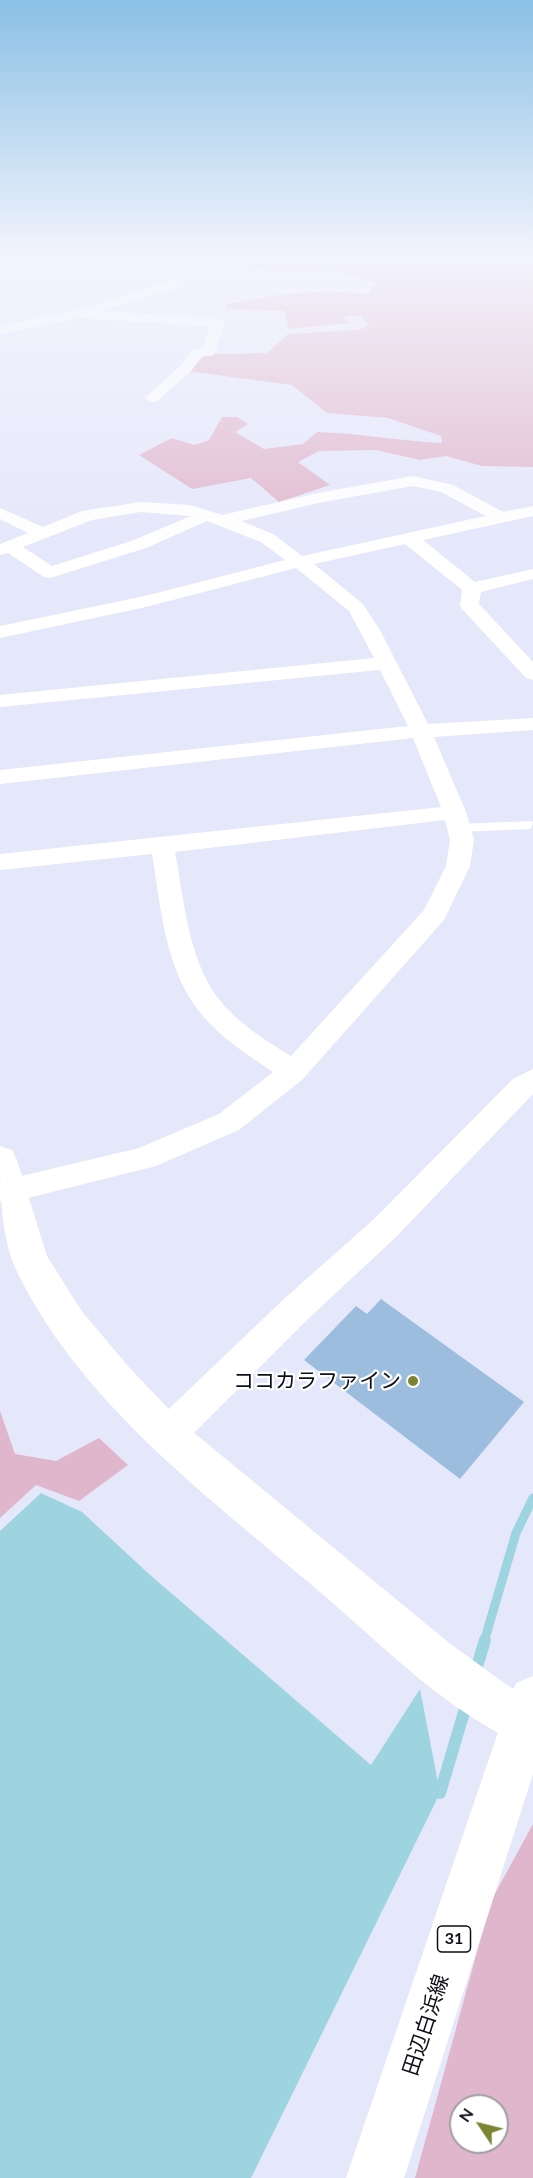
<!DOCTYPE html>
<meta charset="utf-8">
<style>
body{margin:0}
#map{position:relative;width:533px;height:2178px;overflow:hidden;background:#e5e7fb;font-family:Lato,sans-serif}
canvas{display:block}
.north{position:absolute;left:449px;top:2094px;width:60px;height:60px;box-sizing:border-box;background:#fff;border:2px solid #9f9fa2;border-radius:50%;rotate:305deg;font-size:16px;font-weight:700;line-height:24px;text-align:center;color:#0e0f17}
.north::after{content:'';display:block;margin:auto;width:21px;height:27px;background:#7b8430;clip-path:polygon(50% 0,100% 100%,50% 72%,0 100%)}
</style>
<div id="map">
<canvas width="533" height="2178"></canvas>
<div class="north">N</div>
</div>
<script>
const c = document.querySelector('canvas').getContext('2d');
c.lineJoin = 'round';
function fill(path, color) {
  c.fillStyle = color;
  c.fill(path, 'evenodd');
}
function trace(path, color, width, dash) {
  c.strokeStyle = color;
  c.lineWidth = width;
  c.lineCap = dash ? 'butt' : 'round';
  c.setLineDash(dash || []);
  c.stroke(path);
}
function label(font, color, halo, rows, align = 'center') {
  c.font = font + ' Lato,"Noto Sans JP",sans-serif';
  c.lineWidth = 4.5;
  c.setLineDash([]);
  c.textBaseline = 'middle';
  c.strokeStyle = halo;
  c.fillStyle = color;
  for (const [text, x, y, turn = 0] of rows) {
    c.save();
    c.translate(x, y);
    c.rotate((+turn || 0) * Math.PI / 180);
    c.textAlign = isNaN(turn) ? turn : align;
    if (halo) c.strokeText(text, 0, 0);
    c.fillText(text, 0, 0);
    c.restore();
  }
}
fill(new Path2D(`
 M263,255H533V467L482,466L446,456L420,460L376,450L319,451L298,462L330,485L279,502L251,478L192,489L139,455L172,438L194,445L209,440L222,417H237L248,424L235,432L264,449L303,444L317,432C359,433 400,441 442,443L441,436L388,418L327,413L292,385L187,371L200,354L267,353L288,334L357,330L369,326L360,316L343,317L350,323L288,329L285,311L227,309L226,304L278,295L327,291L367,294L376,283L331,268L309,272L244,267L241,260L257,259Z
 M0,1411L15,1454L56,1461L99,1438L128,1465L79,1501L36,1485L0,1518Z
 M533,1824V2178H415L491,1901ZM461,2106H497V2142H461Z`), '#e0b6cc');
fill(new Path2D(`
 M41,1493L82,1512L149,1574L371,1765L420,1689L440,1793L251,2178H0V1531Z`), '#9ed3e0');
trace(new Path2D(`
 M484,1642L516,1533L533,1498`), '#9ed3e0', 9);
trace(new Path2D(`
 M475,1673L485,1640
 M440,1793L467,1702`), '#9ed3e0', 12);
fill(new Path2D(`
 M381,1299L524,1402L460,1479L304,1360L356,1306L367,1314Z`), '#9cbddd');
fill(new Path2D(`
 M531,821L533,822L531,829L459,832L453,828L459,824Z`), '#fff');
fill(new Path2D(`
 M198,255H214L175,288L100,311L218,319L225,323L214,355L202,357L191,371L157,401L152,402L145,398L181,365L193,350L203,348L210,326L78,318L0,334V326L75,311L167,282Z
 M413,476L453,485L503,512L533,506V516L423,540L475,582L533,569V579L481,592L479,604L533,662V680L526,678L462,609L460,605L462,590L405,544L314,564L363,604L381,632L428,724L533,718V730L434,737L466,812L474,840L470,866L444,920L303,1079L239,1130L156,1166L8,1203L0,1201V1181L139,1148L219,1114L273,1072C248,1055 221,1038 202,1015C165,971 161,908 152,854L0,870V854L441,807L413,738L0,784V770L408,726L380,670L0,707V695L374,658L349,611L296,568L146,607L0,638V626L145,596L285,560L261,542L207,521L146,548L50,578L44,577L8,553L0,555V544L28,533L0,519V508L43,527L82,511L141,502L190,505L222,515L323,492ZM413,486L441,492L486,516L302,556L273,534L241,521L323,502ZM141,512L191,516L134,540L52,566L23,547L92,520ZM445,820L450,840L446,866L424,910L291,1056C265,1040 237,1023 218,998C188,959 184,899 175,852Z
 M533,1069V1094L396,1237L309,1318L180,1447L167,1451L154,1447L149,1435L154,1423L285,1298L374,1219L513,1079Z`), '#fff');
fill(new Path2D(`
 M0,1146L12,1150L17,1160L47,1256L81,1310L127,1365L181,1422L448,1642L507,1685L533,1700V1743L526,1746C450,1714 388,1651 327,1598C213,1500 76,1402 13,1263C0,1226 0,1186 0,1146Z`), '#fff');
fill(new Path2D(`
 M533,1676V1774L404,2178H346L509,1700L516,1683Z`), '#fff');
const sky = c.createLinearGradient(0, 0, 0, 560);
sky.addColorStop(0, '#8ac0e5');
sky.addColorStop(0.46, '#f3f4fd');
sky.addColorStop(1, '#f3f4fd00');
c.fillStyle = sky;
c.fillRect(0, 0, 533, 560);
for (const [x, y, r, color] of [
 [413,1381,6,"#7b8430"]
]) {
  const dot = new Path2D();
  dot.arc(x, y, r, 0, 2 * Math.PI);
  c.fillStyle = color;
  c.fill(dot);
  trace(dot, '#fff', 2);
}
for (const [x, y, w] of [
 [454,1939,33]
]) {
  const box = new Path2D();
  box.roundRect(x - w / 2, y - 13, w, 26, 4.5);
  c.fillStyle = '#fff';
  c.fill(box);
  trace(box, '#0e0f17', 1.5);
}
label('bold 16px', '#0e0f17', null, [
 ["31",454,1939]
]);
label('21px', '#0e0f17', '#fff', [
 ["ココカラファイン",401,1381]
], 'right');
label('21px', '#0e0f17', '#fff', [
 ["田辺白浜線",426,2025,-72]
]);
</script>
